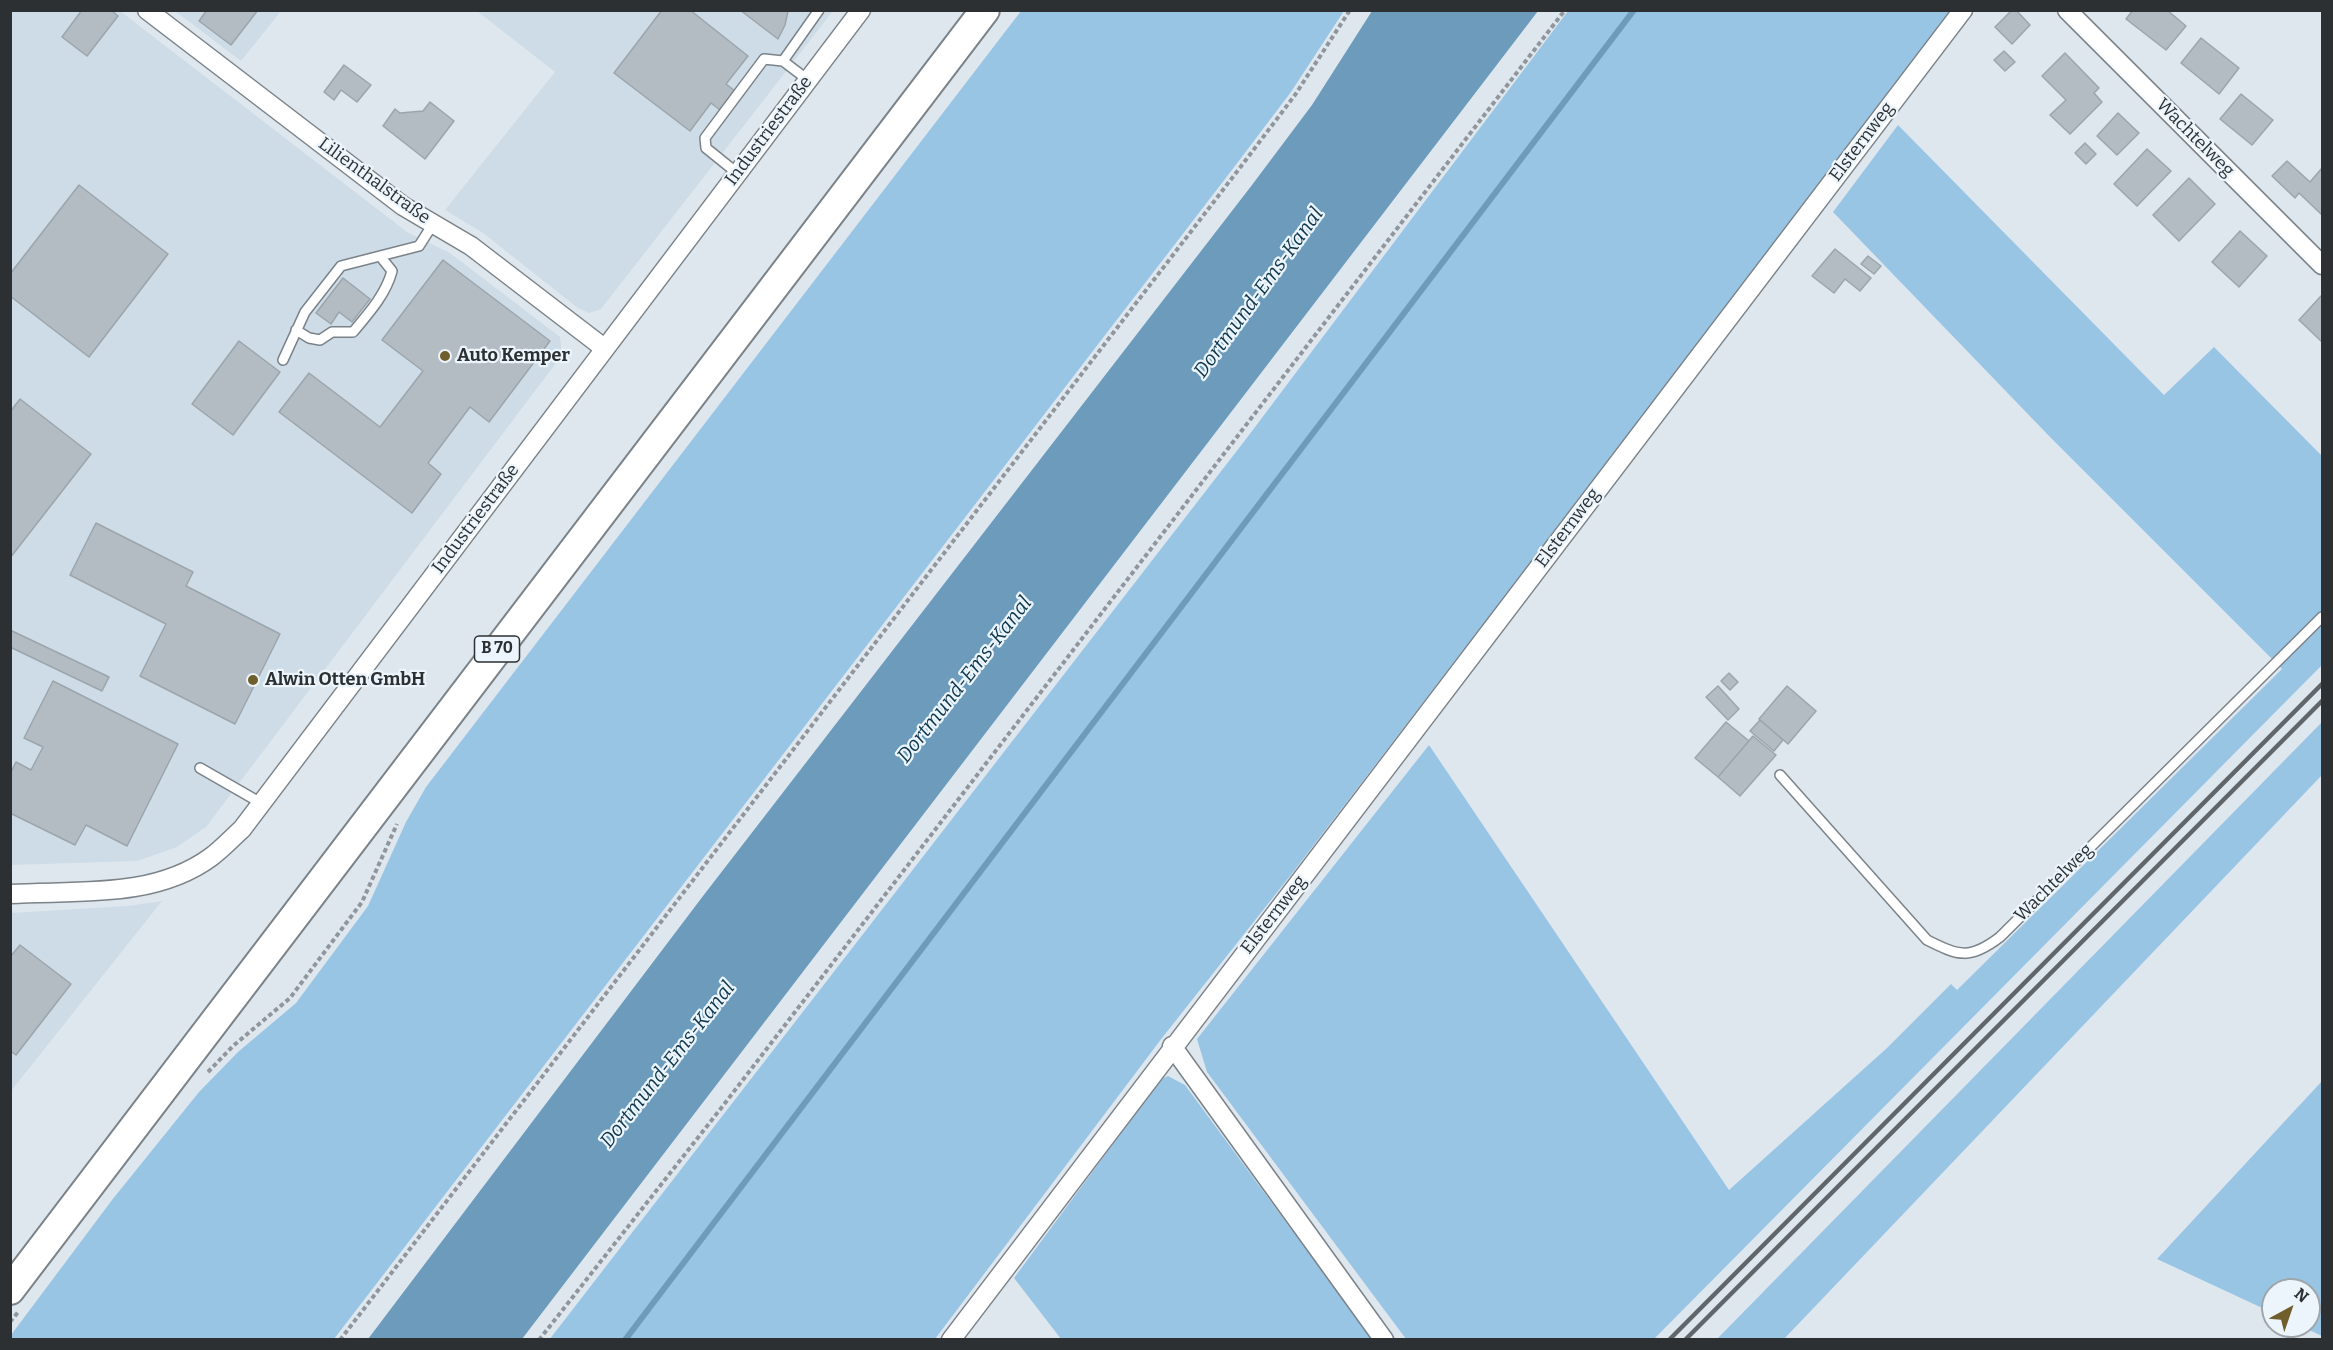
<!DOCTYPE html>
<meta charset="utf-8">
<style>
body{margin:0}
#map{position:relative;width:2333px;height:1350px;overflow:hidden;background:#dee7ee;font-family:Bitter,serif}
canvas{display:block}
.frame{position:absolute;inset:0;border:12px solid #2c3032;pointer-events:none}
.north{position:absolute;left:2261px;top:1278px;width:60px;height:60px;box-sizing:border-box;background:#ebf5fb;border:2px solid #9fa6ab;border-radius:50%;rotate:40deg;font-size:16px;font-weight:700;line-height:24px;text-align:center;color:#2c3032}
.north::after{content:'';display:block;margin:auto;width:21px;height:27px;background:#705e2c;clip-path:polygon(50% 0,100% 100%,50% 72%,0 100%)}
</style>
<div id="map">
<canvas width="2333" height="1350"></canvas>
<div class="frame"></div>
<div class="north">N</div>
</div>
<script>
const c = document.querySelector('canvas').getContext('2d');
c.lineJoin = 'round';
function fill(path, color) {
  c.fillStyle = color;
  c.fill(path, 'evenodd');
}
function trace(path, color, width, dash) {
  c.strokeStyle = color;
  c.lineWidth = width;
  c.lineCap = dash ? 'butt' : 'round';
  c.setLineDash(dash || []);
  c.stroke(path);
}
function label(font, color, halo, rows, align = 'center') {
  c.font = font + ' Bitter,serif';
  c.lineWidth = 4.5;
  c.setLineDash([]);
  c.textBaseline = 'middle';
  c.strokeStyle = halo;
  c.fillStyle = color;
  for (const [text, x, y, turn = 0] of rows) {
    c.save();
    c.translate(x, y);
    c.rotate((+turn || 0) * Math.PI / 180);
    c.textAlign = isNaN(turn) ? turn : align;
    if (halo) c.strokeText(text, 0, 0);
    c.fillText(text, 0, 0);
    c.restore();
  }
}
fill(new Path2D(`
 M11,11H120L407,232L450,253L560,337L562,355L206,827L177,847L137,861L11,865Z
 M175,11H281L241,61Z
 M477,11H833L601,309L589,313L578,308L483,233L445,210L555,72Z
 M162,901L11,1091V913L128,906Z`), '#cddce7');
fill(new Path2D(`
 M1021,11H1344L1291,92L1235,166L334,1339H11V1335L112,1200L199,1092L238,1052L296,1003L368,906L406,822L426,787Z
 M1568,11H1959L1684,362L1290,876L1162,1038L935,1339L549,1340L1246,439Z
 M1898,125L2164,395L2214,347L2322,456V665L1654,1339H1406L1207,1072L1197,1039L1429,745L1729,1190L1887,1048L1951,984L1957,990L2282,669L2051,438L1833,212Z
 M2322,722V775L1784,1339H1717Z
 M1168,1076L1185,1085L1372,1339H1061L1014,1278L1161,1079Z
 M2322,1081V1336L2301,1326H2309V1290H2273V1313L2157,1259Z`), '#99c5e5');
fill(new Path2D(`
 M1372,11H1538L522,1339H368L703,896L1252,185L1312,105Z`), '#6c9bbc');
trace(new Path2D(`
 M625,1340L1634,10`), '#6c9bbc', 6);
const building = new Path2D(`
 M82,10H111L118,16L87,56L62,37Z
 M207,10H258L231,45L199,21Z
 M662,10H690L748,56L726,84L735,91L720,110L711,103L690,131L614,73Z
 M740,10H788V11L785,25L778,39Z
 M2012,10H2016L2030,25L2012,44L1995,27Z
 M2133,10H2167L2186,26L2166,50L2126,19Z
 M2201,38L2239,68L2219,94L2181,63Z
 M2004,51L2015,62L2005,71L1994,60Z
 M2065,53L2099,88L2094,93L2102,102L2070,134L2050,115L2066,100L2042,76Z
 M344,65L371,85L357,102L341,90L334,100L324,92Z
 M2241,94L2273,120L2252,145L2220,119Z
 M430,102L454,121L425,159L383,126L395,109L400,113L423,111Z
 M2118,113L2139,133L2117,155L2097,136Z
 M2085,143L2096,154L2086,164L2075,153Z
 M2147,149L2171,171L2137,206L2114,184Z
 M2287,161L2310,182L2322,168V215L2299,193L2295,198L2272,176Z
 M2189,178L2215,204L2179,241L2153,215Z
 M79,185L168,254L89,357L10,296V274Z
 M2240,231L2267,256L2239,287L2212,262Z
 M1835,249L1871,278L1860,291L1845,279L1834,293L1812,276Z
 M1868,256L1881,266L1874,274L1861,264Z
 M443,260L550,341L489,422L470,407L428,463L441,474L412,513L279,412L309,373L380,427L423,371L382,340Z
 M343,278L370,299L352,322L339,312L331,324L316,313Z
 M2321,296L2322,298V342L2299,320Z
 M239,341L280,372L233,435L192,404Z
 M20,399L91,454L10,558V412Z
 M96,523L193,572L186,586L280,634L235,724L140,676L166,624L70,575Z
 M10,630L109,677L102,691L10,647Z
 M1729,673L1738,682L1730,690L1721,681Z
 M53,681L178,744L127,846L86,825L75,845L10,813V774L16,762L31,770L43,747L24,738Z
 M1718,686L1739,709L1728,720L1706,697Z
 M1787,686L1816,711L1788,744L1759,719Z
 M1760,720L1783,740L1774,751L1750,731Z
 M1726,722L1749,741L1718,777L1695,758Z
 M1753,736L1776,755L1740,796L1718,777Z
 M20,945L71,984L16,1055L10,1051V957Z`);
fill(building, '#b3bcc3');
trace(building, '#9ca5ab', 1.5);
const service = new Path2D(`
 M808,80L783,61L819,10
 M737,173L706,148L705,138L764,59L783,61
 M296,330L309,338L320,340L332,332H353C369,313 386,294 392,271L380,256
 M283,360L305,312L341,266L419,246L433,224
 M200,768L261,803
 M1780,775L1927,940C1959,956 1970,960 2000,937L2322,617`);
const minor = new Path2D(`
 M147,10L403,206L471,246L604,348
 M2067,10L2322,265
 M10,894C77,890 154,899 211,857C222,849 232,838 242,829L861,10
 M1172,1046L1384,1340
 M951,1340L1963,10`);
const primary = new Path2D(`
 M10,1290L985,10`);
trace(service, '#7b8389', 12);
trace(minor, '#7b8389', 21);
trace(primary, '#7b8389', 32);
trace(new Path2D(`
 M208,1072L233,1046L290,998L362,902L397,824
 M10,1322L19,1311
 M340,1340L1239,169L1295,95L1350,10
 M539,1340L722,1107L1565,10`), '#90969b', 4, [4.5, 3]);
trace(service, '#fff', 9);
trace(minor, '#fff', 18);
trace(primary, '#fff', 28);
trace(new Path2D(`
 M1669,1340L2322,684
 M1685,1340L2322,701`), '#61666a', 4.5);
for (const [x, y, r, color] of [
 [445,356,6,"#705e2c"],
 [253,680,6,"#705e2c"]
]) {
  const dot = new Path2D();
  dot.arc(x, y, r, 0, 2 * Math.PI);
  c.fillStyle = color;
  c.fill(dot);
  trace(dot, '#ebf5fb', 2);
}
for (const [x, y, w] of [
 [497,649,45]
]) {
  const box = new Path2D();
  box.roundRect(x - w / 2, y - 13, w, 26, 4.5);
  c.fillStyle = '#ebf5fb';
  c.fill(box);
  trace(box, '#2c3032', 1.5);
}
label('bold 16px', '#2c3032', null, [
 ["B 70",497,649]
]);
label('18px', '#2c3032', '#ebf5fb', [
 ["Industriestraße",769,131,-53],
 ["Wachtelweg",2195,138,45],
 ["Elsternweg",1862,142,-53],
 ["Lilienthalstraße",374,181,36],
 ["Industriestraße",476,519,-53],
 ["Elsternweg",1568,528,-53],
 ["Wachtelweg",2054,883,-45],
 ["Elsternweg",1274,915,-52]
]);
label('bold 18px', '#2c3032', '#ebf5fb', [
 ["Auto Kemper",457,356],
 ["Alwin Otten GmbH",265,680]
], 'left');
label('italic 20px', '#0d354c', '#ebf5fb', [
 ["Dortmund-Ems-Kanal",1259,293,-54],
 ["Dortmund-Ems-Kanal",965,680,-52],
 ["Dortmund-Ems-Kanal",668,1065,-52]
]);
</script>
